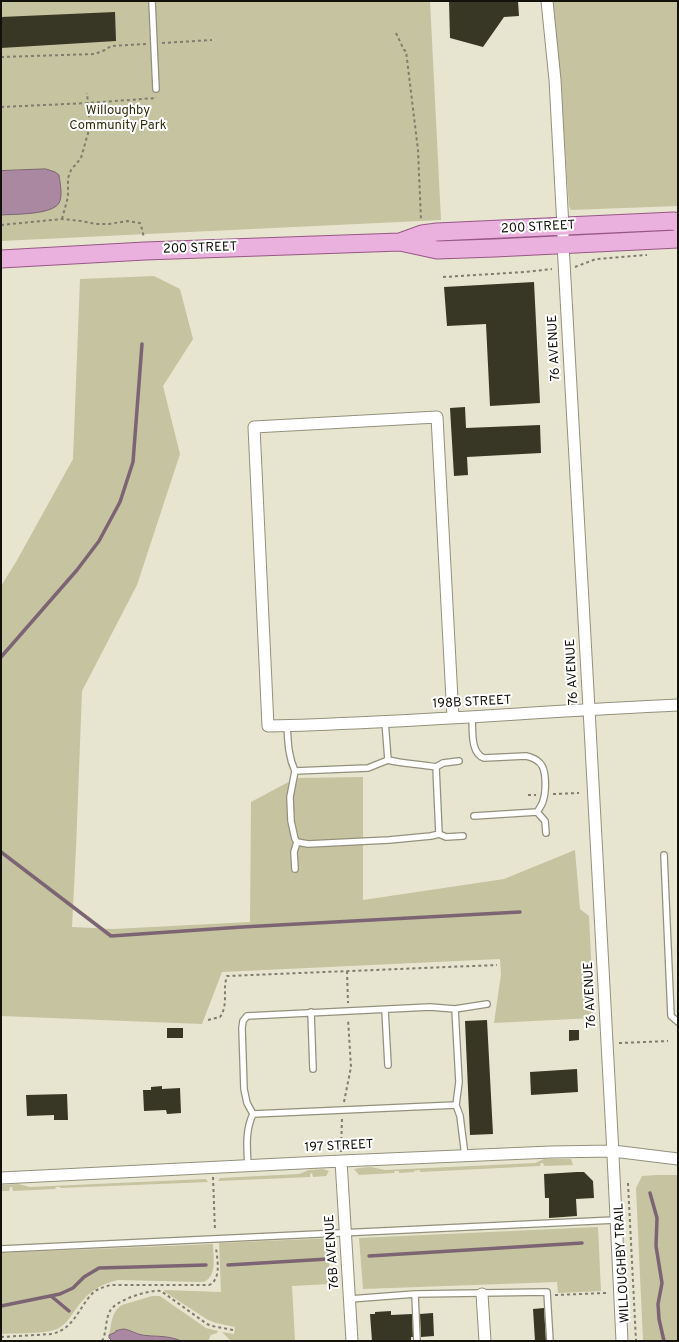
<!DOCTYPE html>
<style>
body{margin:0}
#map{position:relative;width:679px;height:1342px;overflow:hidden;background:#e7e5cf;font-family:Overpass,sans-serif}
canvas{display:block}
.frame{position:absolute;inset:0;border:2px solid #12110a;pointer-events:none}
</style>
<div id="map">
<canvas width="679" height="1342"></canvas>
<div class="frame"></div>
</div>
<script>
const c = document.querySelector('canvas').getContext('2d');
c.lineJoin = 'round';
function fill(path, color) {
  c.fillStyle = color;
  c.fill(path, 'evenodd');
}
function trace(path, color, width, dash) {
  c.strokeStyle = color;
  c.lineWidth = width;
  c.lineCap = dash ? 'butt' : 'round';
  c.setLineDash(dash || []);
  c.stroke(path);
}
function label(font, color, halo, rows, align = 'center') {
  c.font = font + ' Overpass,sans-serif';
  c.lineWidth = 4;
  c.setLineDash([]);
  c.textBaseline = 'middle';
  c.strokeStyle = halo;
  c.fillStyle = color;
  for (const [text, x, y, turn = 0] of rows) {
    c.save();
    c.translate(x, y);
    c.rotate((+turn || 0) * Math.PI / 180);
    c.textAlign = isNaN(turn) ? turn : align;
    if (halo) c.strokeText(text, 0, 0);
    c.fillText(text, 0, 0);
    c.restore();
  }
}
fill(new Path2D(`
 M1,1H430L441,220L1,241Z
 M553,1H678V206L571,210L569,206L559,62Z
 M154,276L180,289L193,339L163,386L180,454L137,585L82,691L76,849L72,927L113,929L250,922L251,802L296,778L363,777V900L504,879L575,850L580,909L589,916L594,1018L494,1023L501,974L500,959L222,972L202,1024L1,1016V586L16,562L73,459L80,279Z
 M544,1159H571L573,1165L544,1166L543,1163H541L540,1166L420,1172V1170L414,1171V1172L399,1173V1171H395L394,1173L359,1175L354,1169L359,1168L371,1167L385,1170L535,1163Z
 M323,1169L329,1171L326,1176L313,1177L312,1173L310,1174V1177L218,1181L220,1178L299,1174L309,1170Z
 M656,1175H678V1341H643L636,1188L642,1176Z
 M206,1179L208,1182L61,1188L60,1187H56L55,1189L13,1191L12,1187H10L9,1191H1V1185L18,1184L30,1187Z
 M598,1227L601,1291L558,1293L557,1282L363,1289L359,1238Z
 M333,1238L334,1251L329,1253L330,1284L292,1286L295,1341H231L222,1332L234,1334L235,1327L216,1323L208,1320L165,1292L164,1290L221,1292L219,1243Z
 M213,1244C213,1254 217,1273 207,1280C206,1281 203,1282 201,1282L118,1280C97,1285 88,1293 76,1309C70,1317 66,1325 57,1329C47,1334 13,1333 1,1334V1253Z
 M152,1296H160L206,1328L218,1331L217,1333L211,1335L208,1341H181L172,1337L141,1335L130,1330L116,1332L109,1335C112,1323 111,1312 122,1305Z`), '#c6c3a0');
const water = new Path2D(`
 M46,169L55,172L59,175C60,183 63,196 59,203C52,215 14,214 1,215V171Z
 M124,1329C131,1330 136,1334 142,1335C155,1337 169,1335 181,1341H112L109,1338V1335L116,1332V1331Z`);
fill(water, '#ab88a1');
trace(water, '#7d6474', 1);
trace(new Path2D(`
 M1,657L77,570L99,541L120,502L133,462L142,344
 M1,852L111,936L242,927L520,912
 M650,1193L657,1218L656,1246L662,1283L658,1304L659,1319L664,1341
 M369,1256L582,1243
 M228,1265L328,1259
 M51,1296L69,1311
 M1,1306L60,1294L73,1288L84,1277L99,1268L206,1265`), '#7d6474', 3.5);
fill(new Path2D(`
 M449,1H518L519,16L504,17L483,47L450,38Z
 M115,12L116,41L1,48V17Z
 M534,282L540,403L490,406L486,324L447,326L444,287Z
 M465,407L466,428L540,425L541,453L467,457L468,475L454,476L450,408Z
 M487,1020L493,1134L470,1135L465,1021Z
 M167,1028H183V1038H167Z
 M569,1030H579V1040L569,1041Z
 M577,1069L578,1092L531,1095L530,1072Z
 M162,1086V1089L180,1088L181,1113L167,1114L166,1110L144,1111L143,1090H151V1087Z
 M67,1094L68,1120H54V1115L27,1116L26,1095Z
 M577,1172H584L593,1181L594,1198L576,1199L577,1216L549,1218V1198H545L544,1174Z
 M544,1308L546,1341H535L533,1309Z
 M391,1311V1315L412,1314L413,1337H411V1341H372L370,1314H375V1312Z
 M433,1313L434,1336L421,1337L420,1314Z`), '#383625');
const lane = new Path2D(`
 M152,1L156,89
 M472,717C473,730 470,753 484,758L526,756C531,757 536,759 540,763C547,770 546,792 543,801C542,805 539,809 537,812L474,816
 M385,721L388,760L368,768L295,771L290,797L291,821L295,839L297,842L308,844L389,840L431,836L439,834L446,837L463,836
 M287,725C288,741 288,756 295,771
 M388,760C404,764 420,764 436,767
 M537,812L545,821L546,833
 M439,834L436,767L443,763L459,761
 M664,855L671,1016L678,1022
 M295,869L294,852L297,842
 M455,1009L459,1082L456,1105L460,1116L465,1156
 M385,1010L388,1065
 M311,1012L313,1069
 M253,1114L247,1103L244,1089L242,1028L243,1021L247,1016L430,1007L455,1009L487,1004
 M248,1166C247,1148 245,1131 253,1114L456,1105
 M1,1249L615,1220
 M415,1294L417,1341
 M350,1299L415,1294L547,1292L550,1341`);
const street = new Path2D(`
 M547,1L555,80L563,227V244L589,709L612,1135L622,1341
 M453,718L437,417L254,427L268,726C405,723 541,711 678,705
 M341,1161L352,1341
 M1,1178L341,1161L551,1152L613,1151L678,1159
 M482,1294L485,1341`);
const primary = new Path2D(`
 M400,242L422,234L437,232L674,221L678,223
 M1,259L145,251L400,242L437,250L495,248L678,239`);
trace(lane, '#93917d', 8);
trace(street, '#93917d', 13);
trace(primary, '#975786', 19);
trace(new Path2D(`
 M396,33L404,50L406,51L418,150L421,220
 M162,43L212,40
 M1,57L95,54L105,50L111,46L146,44
 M1,107L88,103L156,98V97
 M62,219L68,197V178L71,170L81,158L90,126L87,93
 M1,225L62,219L81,221L96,224H109L127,221L140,223L142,229L144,238
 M575,267L596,259L647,255
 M443,277L525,272L552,269
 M553,794L579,793
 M528,795H536
 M347,971L348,1003
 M208,1020L220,1017C229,1004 222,990 227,976L497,965
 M619,1043L668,1041
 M344,1102L351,1067L348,1019
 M341,1152L342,1118
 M213,1177L215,1231
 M628,1183L636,1341
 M555,1295L606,1293
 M1,1337L52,1334C76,1328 79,1305 95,1291C100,1288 105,1287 110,1285H209C222,1279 217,1259 216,1247
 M102,1341C107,1332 105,1320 110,1311C115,1300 151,1289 161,1291L207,1324L212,1326L233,1330`), '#7e7d6e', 2, [3, 3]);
trace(lane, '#fff', 5.5);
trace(street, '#fff', 11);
trace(primary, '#ebb1de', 17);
label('13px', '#312e0c', '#fff', [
 ["Willoughby",118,111],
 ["Community Park",118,126]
]);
label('13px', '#12110a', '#fff', [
 ["200 STREET",538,228,-3],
 ["200 STREET",200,249,-2],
 ["76 AVENUE",555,348,-93],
 ["76 AVENUE",573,672,-93],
 ["198B STREET",472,703,-3],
 ["76 AVENUE",591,995,-93],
 ["197 STREET",339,1147,-3],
 ["76B AVENUE",333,1252,-94],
 ["WILLOUGHBY TRAIL",623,1263,-93]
]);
</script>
